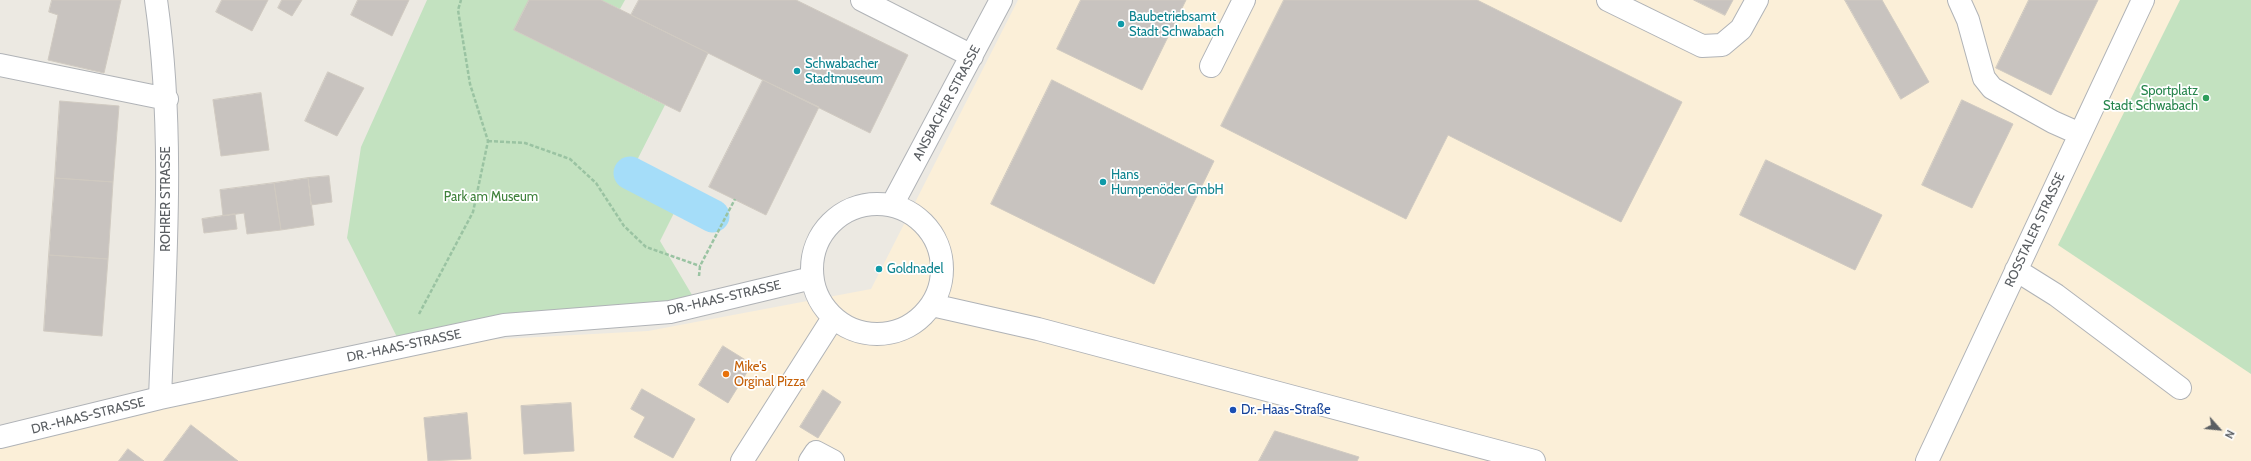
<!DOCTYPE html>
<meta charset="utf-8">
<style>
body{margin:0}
#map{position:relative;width:2251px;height:461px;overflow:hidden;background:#ece9e2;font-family:Cabin,sans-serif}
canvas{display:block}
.north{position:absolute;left:2199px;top:409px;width:40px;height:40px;-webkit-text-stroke:3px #fff;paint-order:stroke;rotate:117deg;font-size:11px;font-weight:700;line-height:16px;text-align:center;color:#5a5e62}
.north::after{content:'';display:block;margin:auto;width:14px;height:18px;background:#5a5e62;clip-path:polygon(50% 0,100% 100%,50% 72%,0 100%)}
</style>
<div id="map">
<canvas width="2251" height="461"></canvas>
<div class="north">N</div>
</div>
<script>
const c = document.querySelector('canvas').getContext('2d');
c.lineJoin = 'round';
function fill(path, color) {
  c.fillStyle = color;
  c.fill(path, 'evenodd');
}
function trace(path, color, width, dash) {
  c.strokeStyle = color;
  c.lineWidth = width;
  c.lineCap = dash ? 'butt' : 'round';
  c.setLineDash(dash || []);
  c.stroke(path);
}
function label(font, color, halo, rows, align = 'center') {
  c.font = font + ' Cabin,sans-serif';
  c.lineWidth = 3.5;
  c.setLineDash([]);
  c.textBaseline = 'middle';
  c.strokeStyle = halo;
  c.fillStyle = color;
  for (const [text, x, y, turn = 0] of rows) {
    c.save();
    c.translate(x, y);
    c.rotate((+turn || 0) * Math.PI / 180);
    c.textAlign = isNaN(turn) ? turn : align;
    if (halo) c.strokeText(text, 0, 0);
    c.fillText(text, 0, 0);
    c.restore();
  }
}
fill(new Path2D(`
 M1018,0H2251V461H0V442L483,340L648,331L871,289Z`), '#fbefd8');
fill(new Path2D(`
 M427,0H529L514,30L665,105L627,180L677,207L660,241L698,305L402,347L347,238L361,147Z
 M601,0H625L620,9Z
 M2180,0H2251V374L2058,245Z`), '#c3e2c0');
trace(new Path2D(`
 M630,173L713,216`), '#a5ddf9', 33);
const building = new Path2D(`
 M52,0H121L104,73L48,60L58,15L49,12Z
 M222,0H268L252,31L216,12Z
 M282,0H302L292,16L278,8Z
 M358,0H409L392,36L351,15Z
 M529,0H601L708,53L680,112L514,30Z
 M639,0H796L908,55L870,133L631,15Z
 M1081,0H1186L1142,90L1057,49Z
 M1284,0H1477L1682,102L1621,222L1448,135L1406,219L1221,126Z
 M1694,0H1733L1725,15Z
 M1845,0H1882L1929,82L1901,99Z
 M2029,0H2098L2051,95L1996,68Z
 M328,72L364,88L337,136L305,121Z
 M763,80L819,107L766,215L709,187Z
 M1052,80L1214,161L1154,284L991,204Z
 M261,93L269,150L221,156L213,100Z
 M1962,100L2013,124L1972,208L1922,185Z
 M60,101L119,106L113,182L55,178Z
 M1766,160L1882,215L1855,270L1740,215Z
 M329,176L332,202L311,205L308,178Z
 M55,178L113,182L108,259L49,255Z
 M308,178L314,225L281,230L274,183Z
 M274,183L281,230L247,234L244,213L223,216L220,190Z
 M235,214L237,229L204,233L202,219Z
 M49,255L108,259L102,336L44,331Z
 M723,346L752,364L728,403L699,385Z
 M642,389L695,419L673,458L634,437L645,417L631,409Z
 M823,390L841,402L818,438L800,427Z
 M571,403L574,451L524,454L521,406Z
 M467,413L471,459L428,461L424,418Z
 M191,425L238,461H164Z
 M1275,431L1359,457L1357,461H1259Z
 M128,449L144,461H119Z`);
fill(building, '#c8c3bf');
trace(building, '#d0cac1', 1);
const minor = new Path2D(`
 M156,0C175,132 165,266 160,398
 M862,0L972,56
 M1608,0L1702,46L1722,45L1741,29L1757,0
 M1959,0L1968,20L1984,78L1992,88L2053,122L2080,134
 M0,65L167,99
 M1211,66L1244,0
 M812 269a65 65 0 1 1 130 0a65 65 0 1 1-130 0Z
 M892,205L1001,0
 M2016,270L2056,295L2180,388
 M932,305L1038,329L1534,461
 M0,437L160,398L504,325L670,312L812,278
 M742,461L833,318
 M810,461L816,452L833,461
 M1927,461L2143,0`);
trace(minor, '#b0b3b7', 24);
trace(new Path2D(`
 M488,141L525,143L570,159L596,183L624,226L646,247L700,266
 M699,276L700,266L735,199
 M419,314L473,212L488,141L470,84L458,10L461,0`), '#9ac3a2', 2.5, [4, 2]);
trace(minor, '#fff', 22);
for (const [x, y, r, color] of [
 [1121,24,4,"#0f9aa8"],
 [797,71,4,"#0f9aa8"],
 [2206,98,4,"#2e9e5b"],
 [1103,182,4,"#0f9aa8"],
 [879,269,4,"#0f9aa8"],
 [726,374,4,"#e8710a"],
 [1233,410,4,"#1a4fb4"]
]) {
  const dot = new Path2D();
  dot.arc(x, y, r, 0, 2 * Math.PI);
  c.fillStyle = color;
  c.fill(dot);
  trace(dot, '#fff', 1.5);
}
label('13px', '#0d838f', '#fff', [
 ["Baubetriebsamt",1129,17],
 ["Stadt Schwabach",1129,32],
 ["Schwabacher",805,64],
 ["Stadtmuseum",805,79],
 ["Hans",1111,175],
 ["Humpenöder GmbH",1111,190],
 ["Goldnadel",887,269]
], 'left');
label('13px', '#27864d', '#fff', [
 ["Sportplatz",2198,91],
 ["Stadt Schwabach",2198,106]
], 'right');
label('13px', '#5a5e62', '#fff', [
 ["ANSBACHER STRASSE",947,103,-62],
 ["ROHRER STRASSE",166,199,-90],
 ["ROSSTALER STRASSE",2035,230,-65],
 ["DR.-HAAS-STRASSE",724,298,-13],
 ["DR.-HAAS-STRASSE",404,346,-12],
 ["DR.-HAAS-STRASSE",88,416,-14]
]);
label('13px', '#3e813a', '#fff', [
 ["Park am Museum",491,197]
]);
label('13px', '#c56008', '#fff', [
 ["Mike's",734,367],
 ["Orginal Pizza",734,382]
], 'left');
label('13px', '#164399', '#fff', [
 ["Dr.-Haas-Straße",1241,410]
], 'left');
</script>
